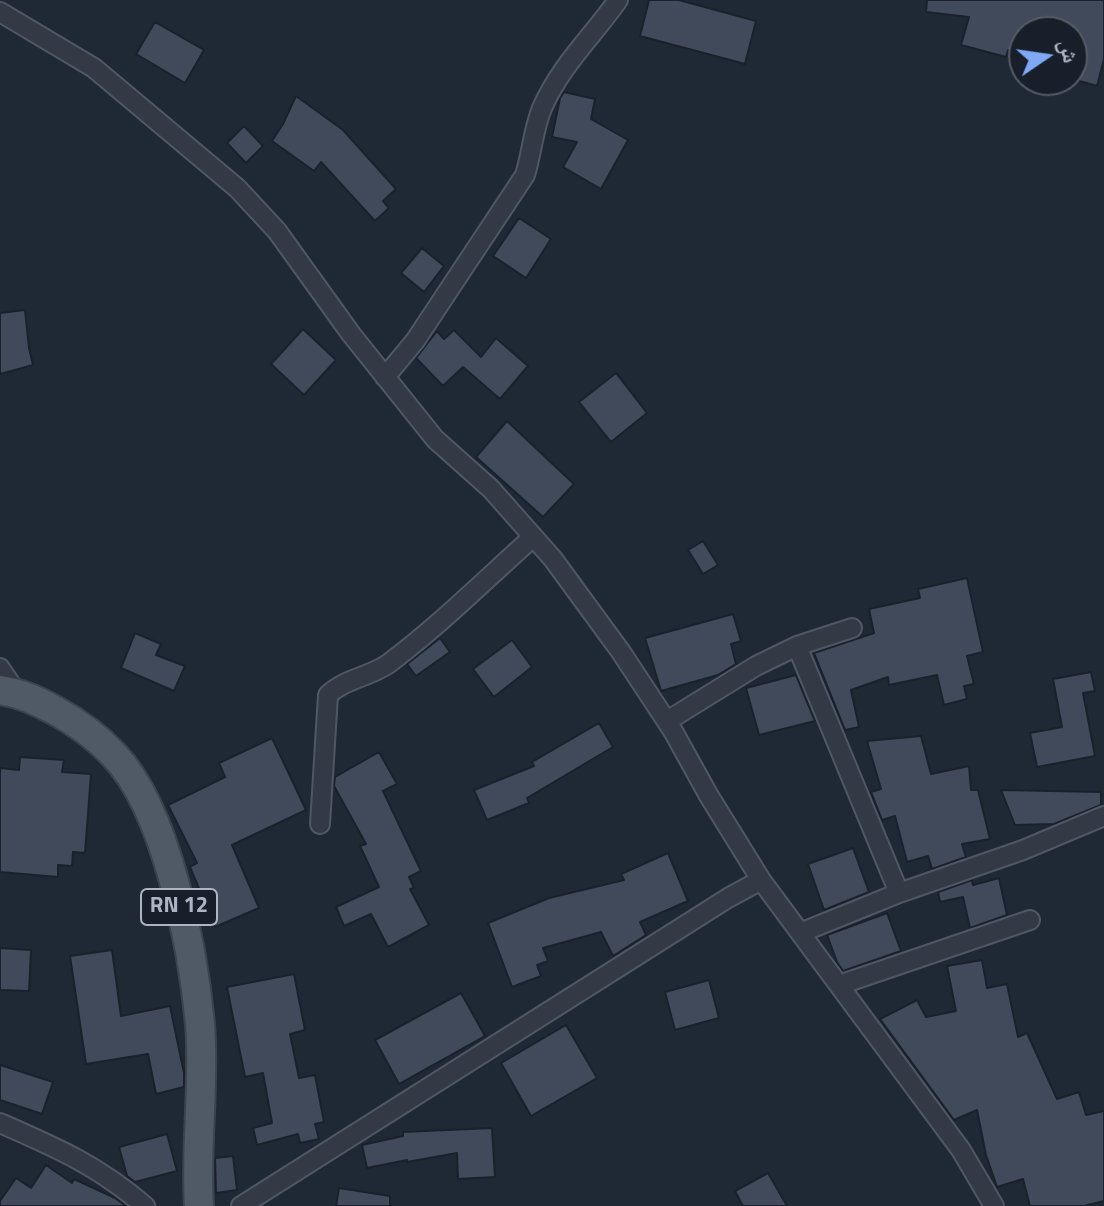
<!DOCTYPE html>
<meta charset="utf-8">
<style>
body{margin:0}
#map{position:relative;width:1104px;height:1206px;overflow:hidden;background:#1f2835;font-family:"Titillium Web","Noto Naskh Arabic",sans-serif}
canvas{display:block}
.north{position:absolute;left:1008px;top:16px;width:80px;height:80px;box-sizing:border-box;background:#181f2a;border:2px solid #545b67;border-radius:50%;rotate:77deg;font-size:22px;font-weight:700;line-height:32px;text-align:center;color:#adb4c3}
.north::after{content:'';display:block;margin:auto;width:28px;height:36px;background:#7fa9f5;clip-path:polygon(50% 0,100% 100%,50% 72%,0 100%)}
</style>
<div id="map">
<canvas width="1104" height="1206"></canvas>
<div class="north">ش</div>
</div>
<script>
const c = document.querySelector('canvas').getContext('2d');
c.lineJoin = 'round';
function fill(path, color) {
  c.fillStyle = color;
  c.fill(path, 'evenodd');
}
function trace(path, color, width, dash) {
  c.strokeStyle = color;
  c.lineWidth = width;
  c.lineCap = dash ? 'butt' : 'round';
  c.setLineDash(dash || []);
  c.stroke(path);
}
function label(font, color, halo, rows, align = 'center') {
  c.font = font + ' "Titillium Web",sans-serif';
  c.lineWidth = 6;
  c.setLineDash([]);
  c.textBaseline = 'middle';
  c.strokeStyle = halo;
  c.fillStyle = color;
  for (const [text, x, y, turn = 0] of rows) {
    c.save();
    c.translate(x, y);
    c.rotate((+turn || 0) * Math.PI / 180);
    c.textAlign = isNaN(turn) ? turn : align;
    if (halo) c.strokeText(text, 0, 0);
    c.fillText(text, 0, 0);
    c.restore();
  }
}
const building = new Path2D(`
 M649,0H679L756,21L745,64L640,36Z
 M927,0H1104V59L1097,86L1072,79V32H1024V55L1008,50L1006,57L961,45L969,17L926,12Z
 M155,22L204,50L185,83L136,54Z
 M564,92L595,99L591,119L628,140L601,189L563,167L577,142L552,137L560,98Z
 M296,96L343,130L396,189L383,201L389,208L375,221L321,162L314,171L272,141L283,124Z
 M244,126L263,146L246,163L227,143Z
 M519,218L551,239L526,278L493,256Z
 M422,248L444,266L424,292L401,273Z
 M25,310L29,348L33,365L0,374V313Z
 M303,329L336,360L304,395L271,364Z
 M454,330L481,357L496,338L528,366L500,399L463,367L443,386L416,358L437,331L444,339Z
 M616,373L647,413L611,442L579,402Z
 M507,421L574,484L543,517L476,457Z
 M703,541L718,565L703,574L688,550Z
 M967,578L983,652L967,656L974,684L964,686L967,699L944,705L937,675L889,685L888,677L851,690L859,727L845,730L814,653L874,633L869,609L920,598L918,589Z
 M733,614L741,641L731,644L736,664L718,675L661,691L645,638Z
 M135,633L161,644L156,655L185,666L174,691L121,668Z
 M440,638L450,652L416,676L407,664Z
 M512,640L532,667L494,697L473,669Z
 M1091,672L1095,691L1083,693L1095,756L1037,767L1030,733L1062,727L1053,679Z
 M796,675L815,721L759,735L746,688Z
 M599,723L613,747L527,798L529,803L487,820L474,790L534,766L532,762Z
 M921,736L931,774L969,766L971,790H978L990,839L962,844L966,857L932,869L928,856L907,862L895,816L882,820L871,792L881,789L867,741Z
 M272,738L306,810L232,845L259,908L215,927L190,867L197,863L168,805L225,777L219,763Z
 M379,752L397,784L383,791L421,871L409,877L414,888L410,889L429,925L388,947L371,914L344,926L336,907L379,887L360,846L366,844L334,786L335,777Z
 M20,757L64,760L62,772L91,774L85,853L73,852L72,866L58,865V877L0,872V768L19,770Z
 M1001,790L1101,792V805L1054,824L1015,825Z
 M853,848L869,892L824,910L808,864Z
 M668,853L688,901L640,922L646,935L613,956L601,932L543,948L548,961L537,965L541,976L512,987L488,923L549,898L624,880L621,874Z
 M999,878L1007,915L970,928L963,897L940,902L938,892L972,880L973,885Z
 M887,913L901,951L843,971L837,962L827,935Z
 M0,948L31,950L29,991L0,990Z
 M112,950L121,1016L170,1006L184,1073V1087L156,1094L148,1054L86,1064L70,956Z
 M982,960L987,988L1007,984L1018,1037L1027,1033L1057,1099L1079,1092L1086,1115L1104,1111V1201L1084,1206H1030L1023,1179L997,1187L986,1155L977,1110L954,1120L880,1019L917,1000L926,1017L956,1011L947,966Z
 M294,974L305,1030L290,1034L299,1078L315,1075L324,1122L315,1124L319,1139L300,1143L298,1134L257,1145L253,1128L272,1123L263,1073L245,1077L227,987Z
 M709,980L719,1018L675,1030L665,992Z
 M461,993L485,1036L399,1084L375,1040Z
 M566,1025L597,1078L531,1116L501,1063Z
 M0,1065L53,1082L42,1114L0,1100Z
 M492,1128L495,1177L458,1179L457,1153L407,1162V1160L367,1168L362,1145L403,1136V1132Z
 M167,1134L177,1171L135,1182L127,1176L119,1147Z
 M233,1156L237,1190L216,1193L215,1158Z
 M46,1165L72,1183L74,1179L115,1198L126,1206H0V1201L16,1178L31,1188Z
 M768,1173L787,1206H743L735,1191Z
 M339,1188L390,1196V1206H336Z`);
fill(building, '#404a5a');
trace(building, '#1a212c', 2);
const minor = new Path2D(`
 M0,12L94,68L237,188L277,231L351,334L435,439L491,489L553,559L621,652L673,731L709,796L761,880L961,1150L994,1206
 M385,377L415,341L525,175C532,153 533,130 542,108C561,65 592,37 618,0
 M797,646L899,893
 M0,668L16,692
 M667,721L756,666L797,646L852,628
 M320,824L328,695C344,679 369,677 388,664C439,626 486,579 533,537
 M800,933L899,893L1023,850L1104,816
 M839,985L1030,920
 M0,1123C57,1148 97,1165 145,1206
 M241,1206L728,898L761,880`);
const primary = new Path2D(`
 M0,690C21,693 38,701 56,711C78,723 97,737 114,755C167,810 193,949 200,1024C205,1085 195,1145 199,1206`);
trace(minor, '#505764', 22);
trace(primary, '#3c434f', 32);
trace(minor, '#333a46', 18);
trace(primary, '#505966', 28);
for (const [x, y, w] of [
 [179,907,76]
]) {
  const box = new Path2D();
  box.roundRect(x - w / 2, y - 18, w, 36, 6);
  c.fillStyle = '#181f2a';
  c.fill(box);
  trace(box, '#adb4c3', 2);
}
label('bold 22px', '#adb4c3', null, [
 ["RN 12",179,907]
]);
</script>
